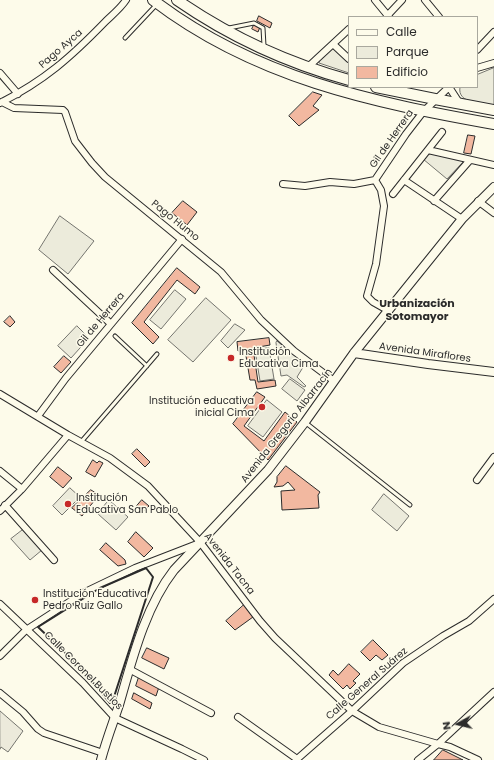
<!DOCTYPE html>
<meta charset="utf-8">
<style>
body{margin:0}
#map{position:relative;width:494px;height:760px;overflow:hidden;background:#fdfbea;font-family:Poppins,sans-serif}
canvas{display:block}
.legend{position:absolute;left:348px;top:16px;width:130px;height:72px;box-sizing:border-box;background:#fdfbea;border:1px solid #a9a89e;margin:0;padding:5px 7px;list-style:none;font-size:12px;color:#2b2b2b}
.legend li{display:flex;align-items:center;gap:8px;height:20px}
.legend b{width:20px;border:1px solid #a9a89e}
.north{position:absolute;left:438px;top:704px;width:40px;height:40px;-webkit-text-stroke:3px #fdfbea;paint-order:stroke;rotate:262deg;font-size:11px;font-weight:700;line-height:16px;text-align:center;color:#2b2b2b}
.north::after{content:'';display:block;margin:auto;width:14px;height:18px;background:#2b2b2b;clip-path:polygon(50% 0,100% 100%,50% 72%,0 100%)}
</style>
<div id="map">
<canvas width="494" height="760"></canvas>
<ul class="legend">
<li><b style="height:5px;background:#fdfbea"></b>Calle</li>
<li><b style="height:11px;background:#ecebdb"></b>Parque</li>
<li><b style="height:11px;background:#f2b8a0"></b>Edificio</li>
</ul>
<div class="north">N</div>
</div>
<script>
const c = document.querySelector('canvas').getContext('2d');
c.lineJoin = 'round';
function fill(path, color) {
  c.fillStyle = color;
  c.fill(path, 'evenodd');
}
function trace(path, color, width, dash) {
  c.strokeStyle = color;
  c.lineWidth = width;
  c.lineCap = dash ? 'butt' : 'round';
  c.setLineDash(dash || []);
  c.stroke(path);
}
function label(font, color, halo, rows, align = 'center') {
  c.font = font + ' Poppins,sans-serif';
  c.lineWidth = 3;
  c.setLineDash([]);
  c.textBaseline = 'middle';
  c.strokeStyle = halo;
  c.fillStyle = color;
  for (const [text, x, y, turn = 0] of rows) {
    c.save();
    c.translate(x, y);
    c.rotate((+turn || 0) * Math.PI / 180);
    c.textAlign = isNaN(turn) ? turn : align;
    if (halo) c.strokeText(text, 0, 0);
    c.fillText(text, 0, 0);
    c.restore();
  }
}
const green = new Path2D(`
 M332,48H335L349,62V73L319,63V61Z
 M494,68V105C482,103 457,104 460,87H477V75Z
 M429,152L465,160L447,179L423,159Z
 M60,216L94,241L68,274L39,250Z
 M175,290L186,299L161,329L150,320Z
 M206,298L231,320L193,362L168,340Z
 M235,324L245,330L228,348L221,341Z
 M77,326L89,338L71,358L58,346Z
 M277,341L305,364L297,377L306,386L304,387L287,375L281,376L276,343Z
 M269,348L274,379L260,381L255,350Z
 M290,379L305,390L297,401L282,389Z
 M267,400L282,412L263,437L248,426Z
 M70,488L80,497L62,515L53,506Z
 M384,494L409,516L397,531L372,510Z
 M109,500L128,517L116,530L98,514Z
 M24,529L42,550L30,560L11,539Z`);
fill(green, '#ecebdb');
trace(green, '#74746e', 1);
const parking = new Path2D(`
 M0,711L23,731L8,752L1,747L0,749Z`);
fill(parking, '#eceadb');
trace(parking, '#74746e', 1);
const building = new Path2D(`
 M259,16L272,23L270,28L257,21Z
 M254,25L260,27L258,32L252,29Z
 M313,92L322,95L313,106L319,110L299,126L289,116Z
 M468,135L475,136L471,154L464,153Z
 M183,201L197,212L187,225L172,213Z
 M177,268L200,287L195,294L177,280L144,322L159,337L153,344L132,323Z
 M10,316L15,322L10,327L4,322Z
 M269,338L270,345L253,348L258,382L275,380L276,386L257,389L255,380H250L245,350L238,351L237,342Z
 M64,356L71,362L61,373L54,367Z
 M257,392L265,397L244,426L264,441L285,412L297,422L268,460L233,424Z
 M137,449L150,462L145,467L132,454Z
 M93,460L97,463L99,461L103,463L95,477L86,472Z
 M286,466L320,492L318,495L319,508L282,510L281,491L295,490L288,482L283,486L274,487L277,482V477Z
 M58,467L72,478L63,488L50,477Z
 M91,490L99,495L82,516L72,508Z
 M142,500L149,506L142,513L136,507Z
 M136,532L153,548L144,557L128,542Z
 M106,543L125,560L126,564L118,566L100,550Z
 M244,605L253,617L235,630L226,621Z
 M373,640L388,655L382,660L376,655L370,661L361,652Z
 M147,648L169,658L164,669L142,658Z
 M349,664L360,674L353,681L356,683L350,689L347,685L343,689L329,675L333,670L338,675Z
 M139,677L159,687L156,696L136,686Z
 M134,693L152,703L150,709L132,699Z
 M443,750L463,760H434Z`);
fill(building, '#f2b8a0');
trace(building, '#2b2b2b', 1);
const service = new Path2D(`
 M229,28L254,23L263,28L264,46
 M125,38L157,4
 M115,336L147,366
 M306,423L410,505
 M81,442L157,354`);
const minor = new Path2D(`
 M375,0L389,17
 M425,0L439,17
 M387,16L402,0
 M333,44L349,59
 M477,50L494,32
 M308,67L349,29
 M477,68L494,63
 M0,73L18,94
 M449,87L460,104
 M2,102L14,108L63,110L65,112L75,141L92,163L105,177L221,272L261,320L294,351L334,381
 M0,103C44,81 71,57 105,22C111,16 121,8 126,0
 M428,150L494,165
 M375,180L381,190L384,206L376,264L367,296L373,302L389,311
 M404,180L462,219
 M283,184L305,186L330,182L354,184L375,180L406,134L423,112L449,87
 M393,194L442,132
 M434,201L470,160
 M478,201L494,213
 M53,270L111,324
 M0,394L68,435L110,458L148,486L200,542L260,621L275,638L352,711L379,727L438,744L450,747L478,760
 M38,416L66,378L182,239
 M0,471L22,489
 M477,480L494,457
 M5,505L54,560
 M0,511L22,489L68,435
 M0,604L83,683L115,718L182,749L204,760
 M0,656L26,630L83,593L135,568L197,544
 M129,669L211,713
 M0,693L23,712L38,729L44,733L103,753
 M238,717L297,759
 M296,760L352,711L403,663L443,636L469,621L494,599
 M418,760L438,744L494,692`);
const tertiary = new Path2D(`
 M354,353L428,364L494,372
 M101,760C106,741 113,723 119,705C132,660 145,607 174,570L268,470L305,422L354,353L462,219L494,187`);
const trunk = new Path2D(`
 M153,0C255,78 371,102 494,124
 M177,0C229,36 287,63 349,80
 M376,87L435,99L494,110`);
trace(service, '#2b2b2b', 5);
trace(minor, '#2b2b2b', 8);
trace(tertiary, '#2b2b2b', 10);
trace(trunk, '#2b2b2b', 12);
trace(service, '#fdfbea', 3);
trace(minor, '#fdfbea', 6);
trace(tertiary, '#fdfbea', 8);
trace(trunk, '#fdfbea', 10);
trace(new Path2D(`
 M146,568L153,577L112,703H110L80,667L38,627L100,588Z`), '#2b2b2b', 2);
for (const [x, y, r, color] of [
 [231,358,4,"#c62828"],
 [262,407,4,"#c62828"],
 [68,504,4,"#c62828"],
 [35,600,4,"#c62828"]
]) {
  const dot = new Path2D();
  dot.arc(x, y, r, 0, 2 * Math.PI);
  c.fillStyle = color;
  c.fill(dot);
  trace(dot, '#fdfbea', 1.5);
}
label('10px', '#2b2b2b', '#fdfbea', [
 ["Pago Ayca",61,49,-41],
 ["Gil de Herrera",392,139,-55],
 ["Pago Humo",175,221,39],
 ["Gil de Herrera",101,320,-50],
 ["Avenida Miraflores",425,353,8],
 ["Avenida Gregorio Albarracín",287,426,-52],
 ["Avenida Tacna",229,564,52],
 ["Calle Coronel Bustíos",83,671,45],
 ["Calle General Suárez",367,684,-41]
]);
label('10px', '#2b2b2b', '#fdfbea', [
 ["Institución",239,352],
 ["Educativa Cima",239,364],
 ["Institución educativa",254,401,"right"],
 ["inicial Cima",254,413,"right"],
 ["Institución",76,498],
 ["Educativa San Pablo",76,510],
 ["Institución Educativa",43,594],
 ["Pedro Ruiz Gallo",43,606]
], 'left');
label('bold 11px', '#2b2b2b', '#fdfbea', [
 ["Urbanización",417,304],
 ["Sotomayor",417,317]
]);
</script>
